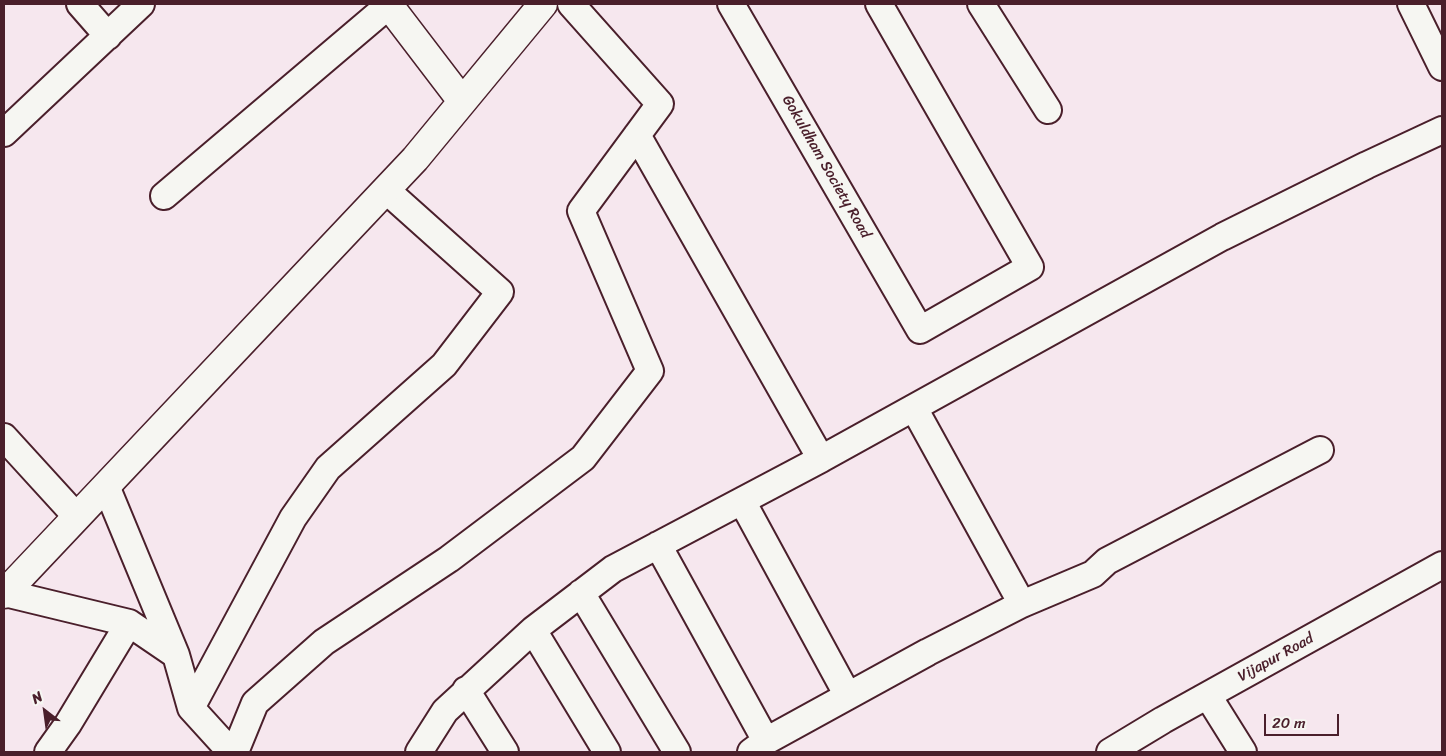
<!DOCTYPE html>
<style>
body{margin:0}
#map{position:relative;width:1446px;height:756px;overflow:hidden;background:#f6e7ee;font-family:Sriracha,sans-serif}
canvas{display:block}
.frame{position:absolute;inset:0;border:5px solid #4a1f2b;pointer-events:none}
.north{position:absolute;left:20px;top:686px;width:50px;height:50px;-webkit-text-stroke:4px #f6f6f2;paint-order:stroke;rotate:330deg;font-size:14px;font-weight:700;line-height:20px;text-align:center;color:#4a1f2b}
.north::after{content:'';display:block;margin:auto;width:18px;height:22px;background:#4a1f2b;clip-path:polygon(50% 0,100% 100%,50% 72%,0 100%)}
.scale{position:absolute;left:1264px;top:714px;width:75px;height:22px;box-sizing:border-box;border:2px solid #4a1f2b;border-top:0;padding-left:6px;font-size:15px;line-height:18px;white-space:nowrap;color:#4a1f2b;-webkit-text-stroke:4px #f6f6f2;paint-order:stroke}
</style>
<div id="map">
<canvas width="1446" height="756"></canvas>
<div class="frame"></div>
<div class="north">N</div>
<div class="scale">20 m</div>
</div>
<script>
const c = document.querySelector('canvas').getContext('2d');
c.lineJoin = 'round';
function trace(path, color, width, dash) {
  c.strokeStyle = color;
  c.lineWidth = width;
  c.lineCap = dash ? 'butt' : 'round';
  c.setLineDash(dash || []);
  c.stroke(path);
}
function label(font, color, halo, rows, align = 'center') {
  c.font = font + ' Sriracha,sans-serif';
  c.lineWidth = 4;
  c.setLineDash([]);
  c.textBaseline = 'middle';
  c.strokeStyle = halo;
  c.fillStyle = color;
  for (const [text, x, y, turn = 0] of rows) {
    c.save();
    c.translate(x, y);
    c.rotate((+turn || 0) * Math.PI / 180);
    c.textAlign = isNaN(turn) ? turn : align;
    if (halo) c.strokeText(text, 0, 0);
    c.fillText(text, 0, 0);
    c.restore();
  }
}
const minor = new Path2D(`
 M80,4L108,36
 M731,4L920,330L1030,267L879,4
 M981,4L1048,110
 M1411,4L1442,67
 M4,133L141,4
 M164,196L389,5
 M914,408L1022,604
 M4,437L77,517
 M821,459L1222,237L1367,165L1442,130
 M106,486L176,655
 M742,501L848,696
 M658,545L766,741
 M5,593L129,623L176,655L191,708L231,752
 M581,593L677,752
 M533,630L607,752
 M466,690L505,752
 M1208,696L1243,752
 M191,708L293,518L328,468L444,365L500,292L386,190
 M48,752L68,724L129,623
 M235,752L255,703L324,642L449,559L583,458L650,371L581,211L660,104L571,4
 M419,752L445,711L533,630L613,569L821,459L637,135
 M751,752L766,741L928,652L1022,604L1093,574L1107,561L1320,450
 M1110,752L1163,720L1442,565`);
const tertiary = new Path2D(`
 M388,4L462,101
 M4,594L415,159L543,4`);
trace(minor, '#4a1f2b', 30);
trace(tertiary, '#4a1f2b', 31);
trace(minor, '#f6f6f2', 26);
trace(tertiary, '#f6f6f2', 28);
label('15px', '#4a1f2b', '#f6f6f2', [
 ["Gokuldham Society Road",826,167,60],
 ["Vijapur Road",1276,658,-29]
]);
</script>
